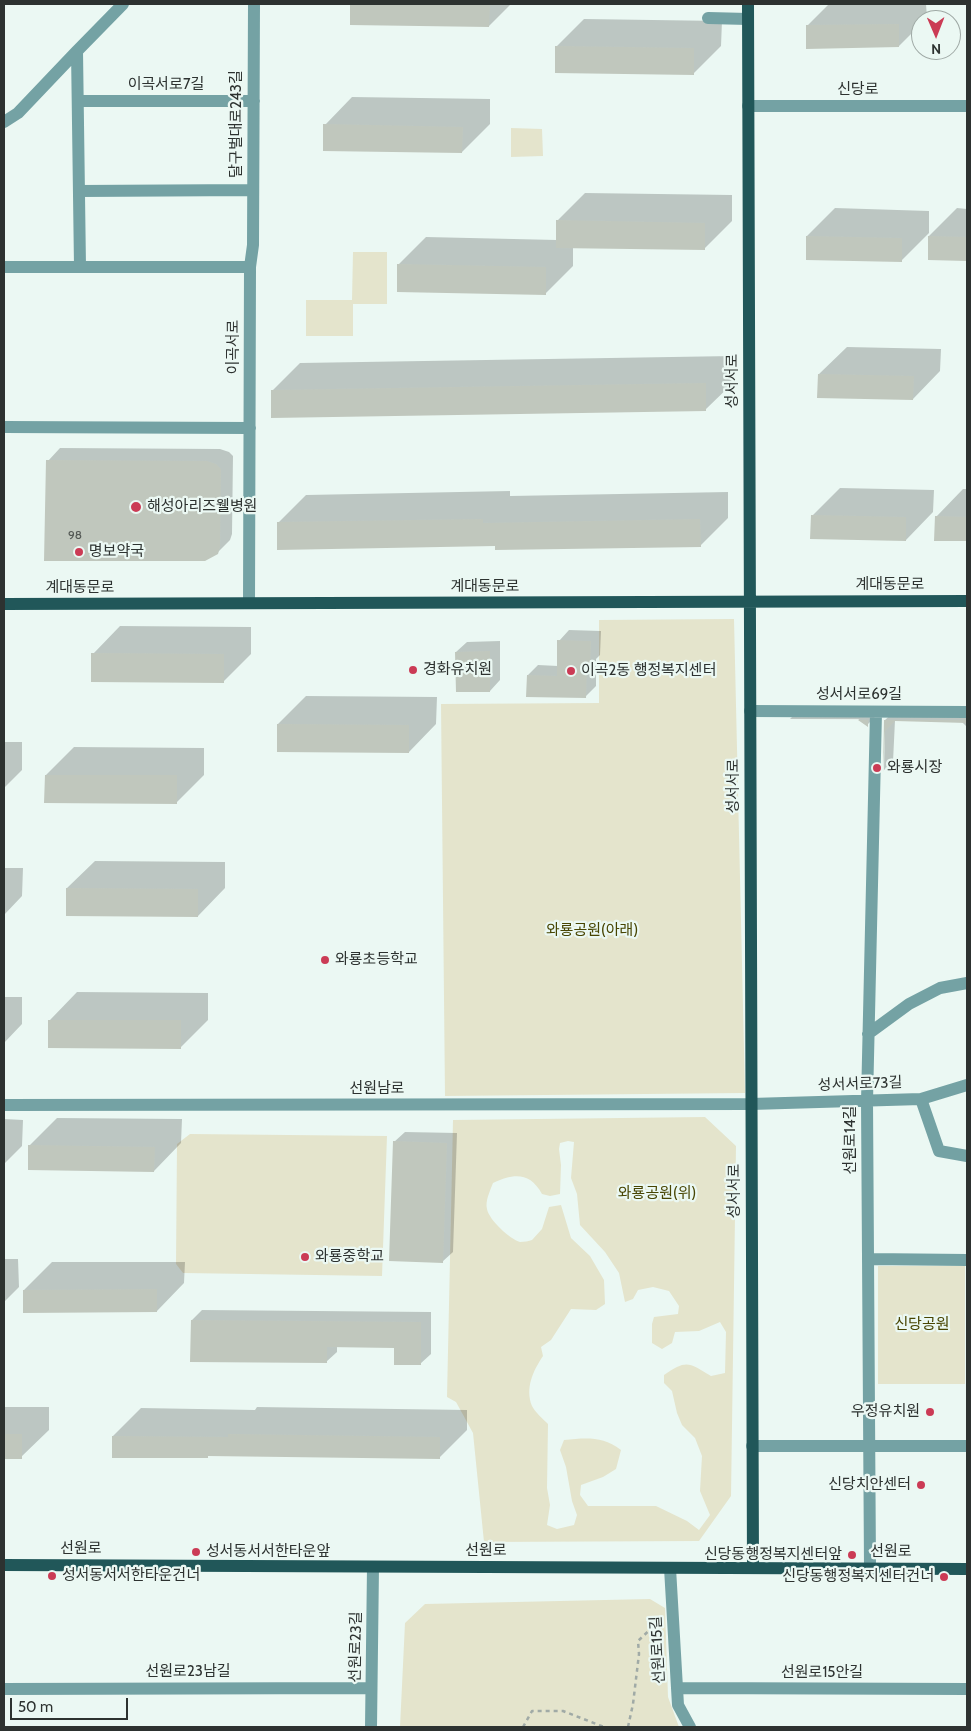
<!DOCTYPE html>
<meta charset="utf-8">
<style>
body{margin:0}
#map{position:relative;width:971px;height:1731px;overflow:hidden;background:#ebf8f3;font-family:Cabin,sans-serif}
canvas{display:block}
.frame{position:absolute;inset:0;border:5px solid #2d3230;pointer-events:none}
.north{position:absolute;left:911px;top:10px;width:50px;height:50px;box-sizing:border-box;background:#ebf8f3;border:1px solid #9fa9a5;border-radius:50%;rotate:179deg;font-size:14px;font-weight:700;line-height:20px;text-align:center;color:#2d3230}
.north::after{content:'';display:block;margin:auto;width:18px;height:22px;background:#cb3b55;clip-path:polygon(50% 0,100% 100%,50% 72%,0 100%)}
.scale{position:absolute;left:10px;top:1698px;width:118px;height:22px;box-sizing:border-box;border:2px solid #2d3230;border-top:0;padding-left:6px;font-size:15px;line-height:18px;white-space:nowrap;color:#2d3230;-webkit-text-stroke:4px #ebf8f3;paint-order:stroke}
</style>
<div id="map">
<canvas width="971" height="1731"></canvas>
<div class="frame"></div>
<div class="north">N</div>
<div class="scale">50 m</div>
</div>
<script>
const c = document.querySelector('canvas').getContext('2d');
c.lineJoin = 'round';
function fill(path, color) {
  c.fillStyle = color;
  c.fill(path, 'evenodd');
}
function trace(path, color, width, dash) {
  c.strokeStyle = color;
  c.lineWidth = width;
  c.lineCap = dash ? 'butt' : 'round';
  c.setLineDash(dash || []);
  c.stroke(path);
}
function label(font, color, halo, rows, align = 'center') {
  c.font = font + ' Cabin,"Noto Sans KR",sans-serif';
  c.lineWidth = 4.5;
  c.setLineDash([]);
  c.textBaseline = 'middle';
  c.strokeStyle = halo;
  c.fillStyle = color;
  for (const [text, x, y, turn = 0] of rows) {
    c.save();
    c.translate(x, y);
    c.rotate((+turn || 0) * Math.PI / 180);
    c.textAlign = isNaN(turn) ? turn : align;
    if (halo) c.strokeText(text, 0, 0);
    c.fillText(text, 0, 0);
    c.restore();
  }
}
fill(new Path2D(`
 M511,128L542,129L543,156L511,157Z
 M353,252H387V304H353V336H306V300H352Z
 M734,619L745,1093L445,1096L441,704L599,703V620Z
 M705,1117L736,1146L731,1496L699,1541L484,1542L473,1433L456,1402L447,1397L453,1120ZM568,1141L574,1142L571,1178L577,1194L580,1225L605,1252L619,1273L625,1302L633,1299L638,1290L653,1287L669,1291L679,1306L678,1314L654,1317L652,1324V1343L662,1349L672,1343L675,1332L699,1331L720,1322L726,1332L725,1373L711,1376C689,1363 687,1359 664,1375V1383L672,1391L677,1413L682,1425L695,1438L702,1456L700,1491L710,1515L699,1530L687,1521L656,1506H588L580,1495L581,1485L603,1477L616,1469L621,1450C602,1436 587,1438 564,1440L560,1450L566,1467L572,1501L577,1515L574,1525L557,1529L547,1525L550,1505L547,1488L548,1424C543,1419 535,1412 532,1406C525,1388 533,1371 543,1356L541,1347L551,1340L571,1309L596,1310L605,1304L604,1280L590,1256L571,1238L561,1205L549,1207L542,1229L532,1240C529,1241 524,1242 520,1242C510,1239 489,1220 487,1209C485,1201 490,1191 493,1183C514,1173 530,1172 542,1194L550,1196L560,1194L561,1165L559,1149L560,1143Z
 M190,1134L387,1136L382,1276L183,1273L176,1264L177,1144Z
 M878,1266H965V1384H878Z
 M650,1599L665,1608L668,1697L679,1727H400L405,1623L425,1604Z`), '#e4e4cc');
fill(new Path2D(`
 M352,4H511L489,26L351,23Z
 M829,4H926L927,18L921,20V24L899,46L807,26Z
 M584,19L722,21L721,46L693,74L556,47Z
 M352,97L490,99V124L462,152L325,125Z
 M585,193L732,195V221L704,249L573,247V266L545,294L398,265L426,237L557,240L558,220Z
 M835,208L929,211V233L901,261L807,236Z
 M957,208L967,209V259L929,258V236Z
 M847,347L941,349L940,371L913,399L819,374Z
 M733,356L734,382L706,409L272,391L300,363Z
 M60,448L220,449L229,452L233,456L232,534L230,540L217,553L48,461Z
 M840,488L934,490L933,512L906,540L812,516Z
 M963,489H967V540L935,539L936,517Z
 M510,491V496L728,492V518L700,546L496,545L278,523L306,495Z
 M120,626L251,627V654L223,682L93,654Z
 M569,630L601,631L600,655L596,659V686L585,697L528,675L538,665L558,666L559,641Z
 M500,641V680L490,691L456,652L467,642Z
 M306,696L437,697L436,724L409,752L278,724Z
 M896,710H967V727L961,721L895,720L893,762L884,770L885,720Z
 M798,711L877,715L867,725L858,719H790Z
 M4,742H22V770L4,788Z
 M74,747L204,748V775L176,803L46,775Z
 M95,861L225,862V888L198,916L67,888Z
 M4,868H23L22,896L4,915Z
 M77,992L208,993V1020L180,1048L50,1020Z
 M4,997H22V1024L4,1043Z
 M57,1118L182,1119L181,1143L154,1171L29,1146Z
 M4,1119L23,1120L22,1146L4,1164Z
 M405,1132L457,1133L453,1252L442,1262L394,1142Z
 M4,1259H18L19,1287L4,1302Z
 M52,1262H185L184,1283L157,1311L24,1290Z
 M202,1310L431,1312V1354L420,1364L395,1347L337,1346V1352L326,1362L192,1320Z
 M4,1407H49V1430L21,1457L4,1458Z
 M257,1407L467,1410V1430L439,1458L209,1455L207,1457L113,1436L141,1408L255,1410Z`), '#0003');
fill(new Path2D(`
 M350,4H490L489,27L350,25Z
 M899,24V47L806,49V25Z
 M555,46L694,48V75L555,73Z
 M323,124L463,127L462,153L323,151Z
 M556,220L705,223V250L556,248Z
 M806,236L902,238V262L806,260Z
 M928,236L967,237V261L928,260Z
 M397,264L546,267V295L397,292Z
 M818,374L914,376L913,400L817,398Z
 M706,383V411L271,418V390Z
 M46,460L207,461L216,464L221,469L220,547L218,554L205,561H44Z
 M811,515L906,517V541L810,539Z
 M935,516L967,517V541H934Z
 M483,519V523L700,519L701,547L495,550V546L277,550V522Z
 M557,640L591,641L590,667L587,666L586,698L526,697L527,675L557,676Z
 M490,651V692H456L455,652Z
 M91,653L224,654V683L91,682Z
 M787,719L868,720V727L858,720Z
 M884,720H967V723L895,721L885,731L883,773Z
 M277,724L409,725V753L277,752Z
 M45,775H177V804L44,803Z
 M66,888L198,889V917L66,916Z
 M48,1020H181V1049L48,1048Z
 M393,1141L447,1143L443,1263L389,1261Z
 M28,1145L155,1147L154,1172L28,1170Z
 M157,1289V1312L23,1313V1290Z
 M191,1320L421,1322V1365H394V1348L327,1347V1363L190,1362Z
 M4,1434H22V1459H4Z
 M228,1434L440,1437V1459L208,1456V1458H112V1436L228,1437Z`), '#c0c7bd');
trace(new Path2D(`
 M523,1727L532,1711H563L604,1727
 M628,1727L633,1704L639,1654L638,1641L659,1621`), '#a0aaa6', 2.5, [4, 4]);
trace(new Path2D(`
 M708,18L748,19
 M78,101H254
 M748,106H967
 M4,122L18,113L77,51
 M79,191L253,190
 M4,267H250
 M80,267L77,51L123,4
 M4,427L250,428
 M249,603L250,267L253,245L254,4
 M750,711L967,712
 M868,1034L909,1004L940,988L967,983
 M921,1099L939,1151L967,1156
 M4,1105L751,1104L921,1099L967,1085
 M868,1259L967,1260
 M752,1446H967
 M670,1568L678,1705L690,1727
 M870,1568L867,1101L876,712
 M677,1688L967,1689
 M4,1689L371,1688
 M371,1727L373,1567`), '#74a2a4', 12);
trace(new Path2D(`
 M748,4L753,1568
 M4,604L967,601
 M4,1565L967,1569`), '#215759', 12);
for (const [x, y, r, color] of [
 [136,507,6,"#cb3b55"],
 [79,552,5,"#cb3b55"],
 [413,670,5,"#cb3b55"],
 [571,671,5,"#cb3b55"],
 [877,768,5,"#cb3b55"],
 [325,960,5,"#cb3b55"],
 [305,1257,5,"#cb3b55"],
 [930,1412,5,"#cb3b55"],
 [921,1485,5,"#cb3b55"],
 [196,1552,5,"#cb3b55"],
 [852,1555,5,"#cb3b55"],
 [52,1576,5,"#cb3b55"],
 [944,1577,5,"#cb3b55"]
]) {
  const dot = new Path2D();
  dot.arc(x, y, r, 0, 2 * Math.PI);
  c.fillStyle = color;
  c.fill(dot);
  trace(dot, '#ebf8f3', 2);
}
label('12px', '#525753', null, [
 ["98",75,535]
]);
label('15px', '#2d3230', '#ebf8f3', [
 ["이곡서로7길",166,85],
 ["신당로",858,90],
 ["달구벌대로243길",237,124,-90],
 ["이곡서로",234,347,-90],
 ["성서서로",733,381,-90],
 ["계대동문로",890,585],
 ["계대동문로",485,587],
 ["계대동문로",80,588],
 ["성서서로69길",859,695],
 ["성서서로",734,786,-90],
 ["성서서로73길",860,1084,-2],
 ["선원남로",377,1089],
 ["선원로14길",851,1140,-90],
 ["성서서로",735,1191,-90],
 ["선원로",81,1549],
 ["선원로",486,1551],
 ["선원로",891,1552],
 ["선원로23길",356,1647,-89],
 ["선원로15길",658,1650,-93],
 ["선원로23남길",188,1672],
 ["선원로15안길",822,1673]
]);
label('15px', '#2d3230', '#ebf8f3', [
 ["해성아리즈웰병원",147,507],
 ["명보약국",89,552],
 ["경화유치원",423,670],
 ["이곡2동 행정복지센터",581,671],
 ["와룡시장",887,768],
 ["와룡초등학교",335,960],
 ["와룡중학교",315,1257],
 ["우정유치원",920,1412,"right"],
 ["신당치안센터",911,1485,"right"],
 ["성서동서서한타운앞",206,1552],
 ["신당동행정복지센터앞",842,1555,"right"],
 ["성서동서서한타운건너",62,1576],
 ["신당동행정복지센터건너",934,1577,"right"]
], 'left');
label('15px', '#484502', '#ebf8f3', [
 ["와룡공원(아래)",592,931],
 ["와룡공원(위)",657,1194],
 ["신당공원",922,1325]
]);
</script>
